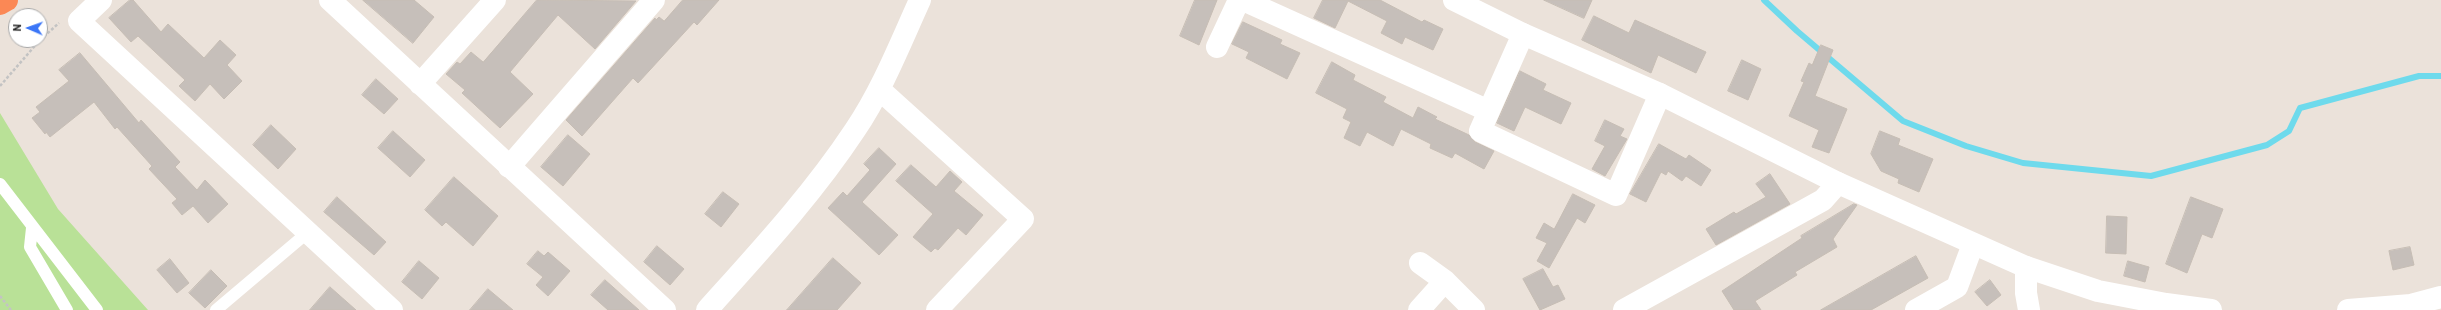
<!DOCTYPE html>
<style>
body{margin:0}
#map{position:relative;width:2441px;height:310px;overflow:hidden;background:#ebe2da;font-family:Barlow,sans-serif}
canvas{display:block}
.north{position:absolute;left:8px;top:8px;width:40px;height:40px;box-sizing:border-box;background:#fff;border:1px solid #a9a9a9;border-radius:50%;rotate:272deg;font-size:11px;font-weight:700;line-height:16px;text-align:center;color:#282828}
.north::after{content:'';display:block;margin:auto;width:14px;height:18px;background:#3b76f7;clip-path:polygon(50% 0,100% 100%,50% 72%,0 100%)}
</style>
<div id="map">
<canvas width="2441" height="310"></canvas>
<div class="north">N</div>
</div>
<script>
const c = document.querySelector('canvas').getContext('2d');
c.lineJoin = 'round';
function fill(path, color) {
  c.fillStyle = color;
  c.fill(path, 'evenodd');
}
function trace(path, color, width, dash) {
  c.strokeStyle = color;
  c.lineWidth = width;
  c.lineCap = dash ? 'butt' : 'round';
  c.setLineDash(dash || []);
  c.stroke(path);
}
fill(new Path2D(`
 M0,113L58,209L148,310H0Z`), '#b9e197');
trace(new Path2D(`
 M1764,0L1797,31L1903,121L1966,146L2023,163L2151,176L2267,145L2289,131L2300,108L2419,76H2441`), '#6edaec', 6);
const building = new Path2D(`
 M130,0H133L161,32L168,24L204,58L220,40L236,55L227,65L242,81L224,99L210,84L195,101L179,86L185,80L138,36L131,42L109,18Z
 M363,0H414L434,17L413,43Z
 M537,0L636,1L595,49L558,15L510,72L533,94L500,128L462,93L465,90L446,74L457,62L460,64L471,52L483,62Z
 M683,0H719L697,25L694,22L638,83L633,78L582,136L566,120L655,18L656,20L659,17L664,21Z
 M1195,0H1217L1199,45L1180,36Z
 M1323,0H1380L1422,22L1424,20L1443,29L1433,50L1405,37L1402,44L1381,33L1387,21L1348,1L1335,28L1314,18Z
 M1544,0H1592L1584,18Z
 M1594,16L1629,33L1635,20L1706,52L1696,73L1658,55L1651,73L1582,40Z
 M1243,22L1282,40L1280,44L1300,53L1287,79L1246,58L1249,52L1232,44Z
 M1821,45L1833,50L1815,96L1847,109L1829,153L1812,147L1819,130L1789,116L1804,82L1801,81L1809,63L1812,65Z
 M80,53L139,123L141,120L180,162L175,167L197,190L205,180L228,204L208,223L193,206L182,215L172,203L177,199L149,169L152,166L117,127L115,129L94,102L50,137L46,132L45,134L32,118L40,112L36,107L69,81L59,70Z
 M1742,60L1761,69L1748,100L1728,91Z
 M1332,62L1355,75L1353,80L1386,97L1383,102L1413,118L1418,107L1437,117L1435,119L1469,135L1475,142L1494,151L1484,169L1455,153L1452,158L1430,148L1431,144L1401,129L1393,146L1367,132L1360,146L1344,138L1351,122L1343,118L1347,109L1316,93Z
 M1520,71L1546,84L1543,90L1571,103L1561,124L1525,107L1514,131L1497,123Z
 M376,79L398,99L384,114L362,95Z
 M1605,120L1624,129L1620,136L1627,139L1605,176L1592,169L1605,146L1595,141Z
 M271,125L296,149L278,169L253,145Z
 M393,131L425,160L410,177L378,148Z
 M1880,131L1900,139L1898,145L1933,159L1919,192L1898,183L1899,179L1881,171L1871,154Z
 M568,135L590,154L563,186L541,167Z
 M1659,144L1686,159L1689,155L1711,170L1701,186L1686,176L1682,181L1668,171L1666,175L1661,172L1646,202L1630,194Z
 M879,148L896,164L862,202L898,235L879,255L828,208L843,192L847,196L870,170L864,164Z
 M911,165L936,187L950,171L962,182L954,191L983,215L966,235L958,228L938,250L935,248L931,252L913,237L933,214L896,181Z
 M1770,174L1790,204L1716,245L1706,229L1734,212L1736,214L1766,197L1756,184Z
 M454,177L498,216L473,246L446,222L442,226L425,210Z
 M723,192L739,204L721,227L705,214Z
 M1573,194L1595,205L1585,223L1577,218L1549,268L1537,261L1547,243L1536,238L1544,223L1554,229Z
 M337,197L386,242L374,255L324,212Z
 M2191,197L2223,209L2212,238L2202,234L2187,273L2166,264Z
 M1854,204L1857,205L1833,239L1837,247L1795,272L1797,275L1755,301L1761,310H1734L1722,291L1802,238L1801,236Z
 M2107,216L2127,217L2126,254L2106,253Z
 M657,246L684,269L670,285L644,262Z
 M2410,247L2414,265L2393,270L2389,251Z
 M538,251L544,256L548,252L570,271L548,296L536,285L543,277L527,264Z
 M1916,256L1928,278L1871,310H1821Z
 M833,258L861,283L837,310H787Z
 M170,259L189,283L177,293L157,270Z
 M419,261L439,278L422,299L402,282Z
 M2128,261L2149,267L2145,282L2124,276Z
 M1543,269L1553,287L1558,285L1565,299L1540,310L1523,279Z
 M211,270L227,286L205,308L189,293Z
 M605,280L639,310H608L591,295Z
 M1990,280L2001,295L1987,306L1975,292Z
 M330,287L356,310H310Z
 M488,289L513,310H470Z`);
fill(building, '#c6bfba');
trace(building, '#c6bdb4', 1);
trace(new Path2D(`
 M40,40L59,23
 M0,86L40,40
 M0,296L11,310`), '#c3c3c3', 2.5, [3, 2]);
trace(new Path2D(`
 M0,184L97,310
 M32,228L30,247L67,310
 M216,310L307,233`), '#fff', 12);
trace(new Path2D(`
 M101,0L79,21L392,310
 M330,0L665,310
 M1243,0L1489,111
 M1523,34L1480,131L1616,195L1660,94
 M1217,47L1239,0
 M420,84L495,0
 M879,89L1023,219L937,310
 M509,167L654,0
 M1420,263L1445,281L1474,310
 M2026,267V293L2029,310
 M707,310C759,252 812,195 855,130C882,90 900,44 920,0
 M1419,310L1445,281
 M1624,310L1823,200L1838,183
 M1916,310L1957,287L1973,244`), '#fff', 22);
trace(new Path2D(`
 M1454,0L1523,34L1660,94L1838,183L2026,267L2098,291L2166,304L2211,310
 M2348,310L2411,305L2441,297`), '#fff', 22);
trace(new Path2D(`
 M0,4L7,0`), '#fb8855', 22);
</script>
